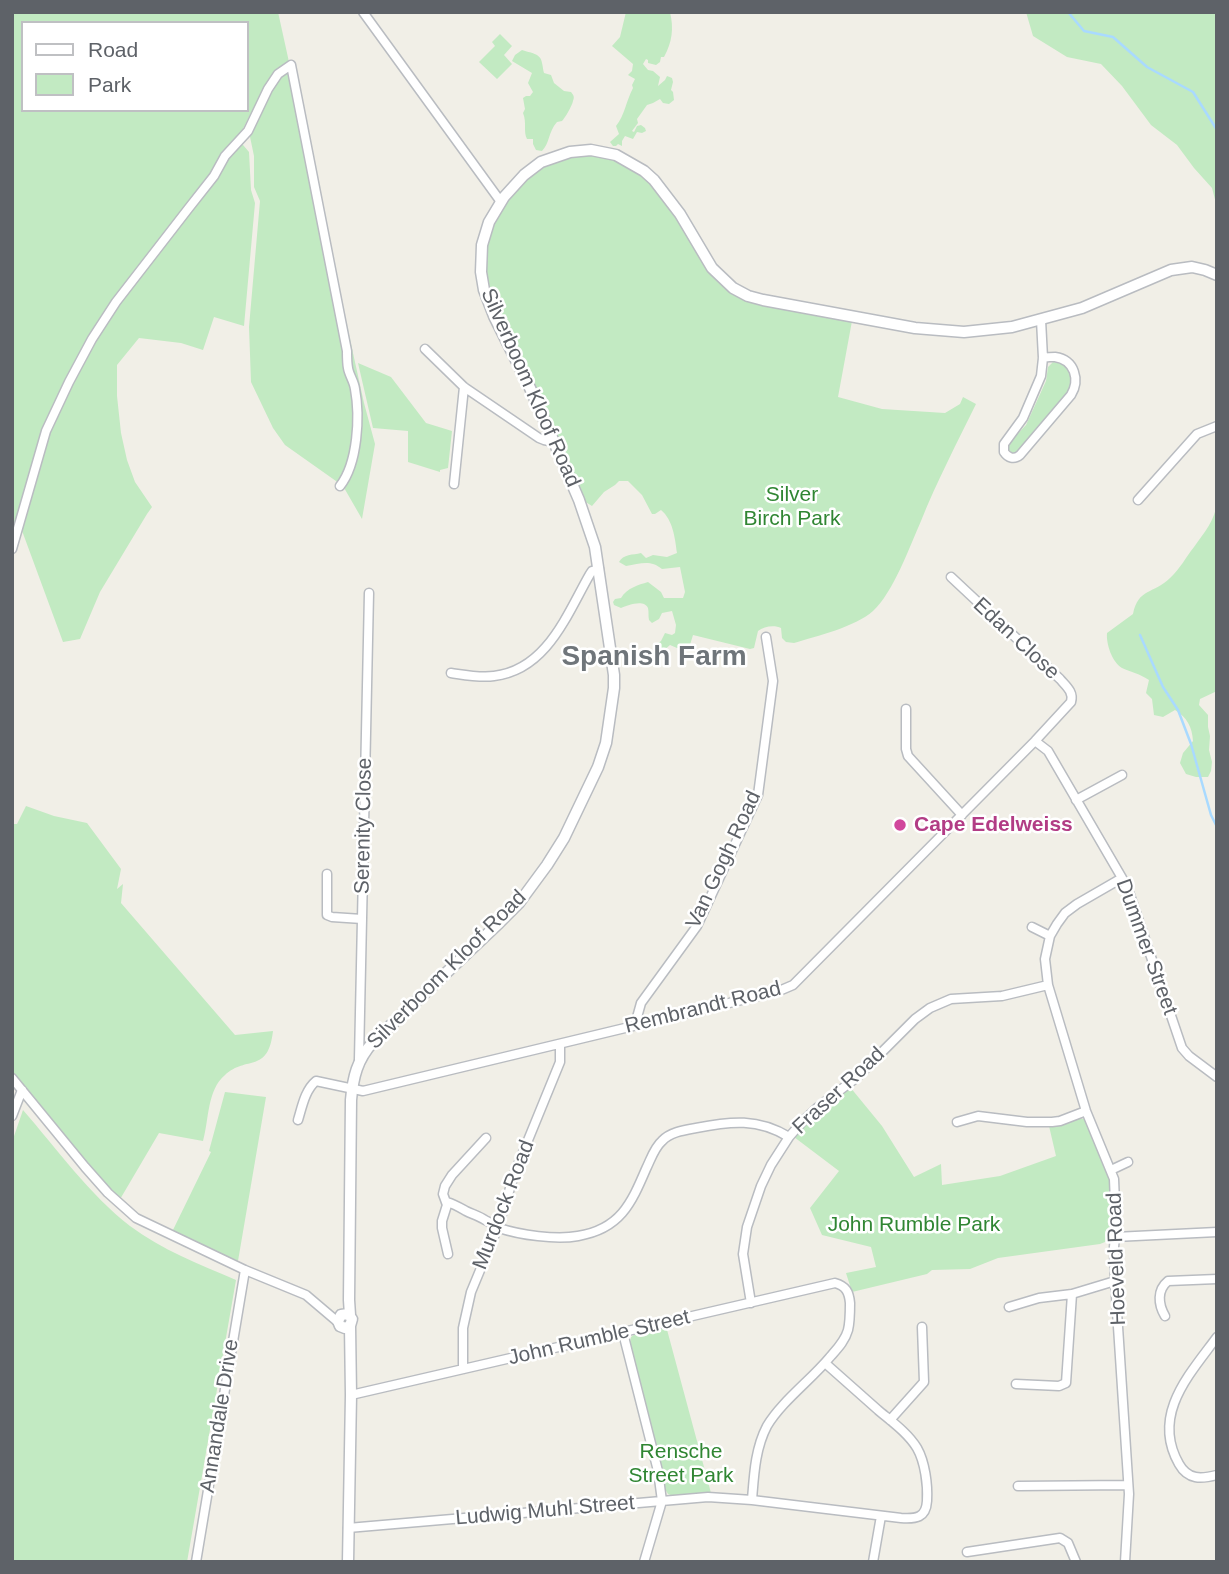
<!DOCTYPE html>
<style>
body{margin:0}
#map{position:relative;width:1229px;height:1574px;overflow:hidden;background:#f1efe7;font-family:Helvetica,sans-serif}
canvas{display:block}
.frame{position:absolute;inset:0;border:14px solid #5e6268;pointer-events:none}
.legend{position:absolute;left:21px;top:21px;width:228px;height:91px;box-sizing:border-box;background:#fff;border:2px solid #bfc0c3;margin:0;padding:9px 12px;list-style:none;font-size:21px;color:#5e6268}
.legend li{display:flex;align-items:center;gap:14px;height:35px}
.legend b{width:35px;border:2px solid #bfc0c3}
</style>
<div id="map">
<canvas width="1229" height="1574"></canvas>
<div class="frame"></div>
<ul class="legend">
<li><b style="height:9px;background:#fff"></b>Road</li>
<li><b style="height:19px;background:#c2eac2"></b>Park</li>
</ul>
</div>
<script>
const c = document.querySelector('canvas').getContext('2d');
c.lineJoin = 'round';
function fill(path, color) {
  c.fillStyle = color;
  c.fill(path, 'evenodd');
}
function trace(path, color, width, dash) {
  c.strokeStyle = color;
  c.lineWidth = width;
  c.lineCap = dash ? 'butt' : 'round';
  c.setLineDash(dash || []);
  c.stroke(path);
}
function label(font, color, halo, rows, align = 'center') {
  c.font = font + ' Helvetica,sans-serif';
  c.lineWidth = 5;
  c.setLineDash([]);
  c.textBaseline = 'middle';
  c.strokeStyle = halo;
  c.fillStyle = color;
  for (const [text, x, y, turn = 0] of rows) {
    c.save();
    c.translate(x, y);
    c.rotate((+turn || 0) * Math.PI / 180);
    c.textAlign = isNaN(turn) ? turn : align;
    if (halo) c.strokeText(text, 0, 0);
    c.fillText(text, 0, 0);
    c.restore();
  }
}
fill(new Path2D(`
 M12,12H278L364,403L375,444L362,519L343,486L285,445L273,428L251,382L249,327L260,201L254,187V156L249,132L251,113L238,139L249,152L251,190L255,203L244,326L214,317L203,350L181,343L139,338L117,365V396L121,433L127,460L135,482L152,507L147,514L100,592L80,639L63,642L21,528L15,525L12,533ZM23,23H247V110H23Z
 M626,12H670C674,29 672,42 664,57H661L660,62L656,65L648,63V60L646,59L643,64L648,70L653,71L660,77L658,86L665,80L667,76L672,78L673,82L671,90L673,92L674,100L669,104L663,103L660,99L653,103L647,105L637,119L638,123L632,131L634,132L637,126L641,125L645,128L646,131L642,133L637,132L633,139L625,136L622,141V146L618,144L616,146H613L610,142L619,134L616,126C625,115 626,101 633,88L632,85L635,79L628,75L632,71L633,64L612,46L620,37Z
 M1026,12H1217V207L1212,188L1194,168L1177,145L1151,125L1122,86L1101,64L1067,57L1033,36Z
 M500,34L512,46L504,55L512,64L497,79L479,62L495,46L492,42Z
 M522,50C530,53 541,53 542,63C543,67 543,70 544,73L551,75L554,83L564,91L571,92C573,95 575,96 573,101C572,106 565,118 562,121L557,122C548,132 550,143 542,151L536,150L533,144V139H527C523,132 527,122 523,113L525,109L523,98L526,96H530L533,92L528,83L532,73L512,61L515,55Z
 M588,153C621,159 636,168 660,193L724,286L852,321L838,397L882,409L945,413L960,404L963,397L976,404C957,443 937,481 921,521C910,546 893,593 873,611C855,627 817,636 794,643L786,642L782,638L781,628C775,625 764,626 758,631L754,648L750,649L693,635L689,648H677L670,645L663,651L656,650L654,646L661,641L665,633L672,635L675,633L676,625L672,611L662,613L659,619L652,623L649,620C648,616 649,612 648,608C644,599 628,605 621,608L614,605L613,602L615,599L621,598C627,588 638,585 648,582L661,592L664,598H683L685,592L680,567L662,569C650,559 640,564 626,566L619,562C623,554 633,555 641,553L646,558L653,555L667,557L677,553C675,538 673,520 661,510L655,514H652L642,495L628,481H619L615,485L604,492L592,506L584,501C571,468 558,434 542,402C511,338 452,264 511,196C516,189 522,181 528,175C545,160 566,157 588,153Z
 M1053,362L1060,363L1072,371L1074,388L1021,452L1012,453L1007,448V445L1026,425L1046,381L1048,367Z
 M358,363L391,377L426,423L452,431L448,468L440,470V472L408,462V431L373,428Z
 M1217,503V691L1200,699L1199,705L1208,715V727L1210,736L1209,750L1212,762L1211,771L1208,777H1196L1186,774L1180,763L1183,753L1193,741C1192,726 1187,718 1175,710L1163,717L1154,715L1152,699L1146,693L1149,680C1140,674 1131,672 1122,668C1112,662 1106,644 1107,633L1133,614C1138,588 1154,594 1170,578C1180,569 1186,557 1194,547C1204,533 1215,520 1217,503Z
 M26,806L54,816L87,823L121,869L117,889L123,884L121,903L235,1035L273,1031C268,1074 247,1055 225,1075C207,1090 209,1120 203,1141L159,1133L119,1201L12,1077V824H17Z
 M850,1087L882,1126L914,1177L941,1164L942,1185L1000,1176L1056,1156L1049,1126C1062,1125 1075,1114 1086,1120C1095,1140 1107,1162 1111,1183C1115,1202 1113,1222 1110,1240L1100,1244L998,1258L970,1269L932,1270L927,1274L852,1292L846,1273L876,1267L871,1247L822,1235L810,1208L839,1171L794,1137L818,1112Z
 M225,1092L266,1097L238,1261L172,1232L211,1152L209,1151Z
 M23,1110C56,1148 90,1195 130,1226C162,1250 199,1264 236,1280L187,1562H12V1142Z
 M666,1326L711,1493L673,1496L668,1494L665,1489L630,1343L631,1337L635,1334Z`), '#c2eac2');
trace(new Path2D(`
 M1068,12L1084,31L1113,37L1147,67L1193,92L1217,130
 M1140,635L1163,687L1178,710L1191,744L1211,815L1217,827`), '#a9daff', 2.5);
const minor = new Path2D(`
 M363,12L501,202
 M1041,320L1043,358L1041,376L1023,418L1004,444V452C1008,458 1014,460 1020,455L1071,395C1080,380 1075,360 1055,357C1055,357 1044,357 1043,358
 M425,349L464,387L539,438L544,440L554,442
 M454,484L464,387
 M1138,500L1197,434L1217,426
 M12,549L46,431L69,382L92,339L116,302L188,209L214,176L225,156L248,131L268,89L278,74L291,65L347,351C347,356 347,363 348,368C349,375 354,381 355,389C360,416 358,463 340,486
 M451,673C465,675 480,678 494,676C547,670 567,614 590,574L592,571L599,569
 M906,709V749L908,756L962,815
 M1035,741L1048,751L1122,878L1130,895L1182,1048L1189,1056L1217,1077
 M1076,800L1122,775
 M327,874V915L332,917L362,919
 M1122,878L1077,904L1065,913L1057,924L1050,936L1045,959L1048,985L1086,1111L1114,1179L1116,1227L1114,1247L1115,1281L1129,1494L1125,1562
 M1032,927L1050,936
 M636,1025V1021L641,1003L697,926L758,795L773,681L766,637
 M359,1059L369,593
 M12,1078L85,1167L108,1193L136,1218L245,1270L306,1295L339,1323
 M12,1116L22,1090
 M298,1120C302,1107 305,1090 316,1081L363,1091L779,991L793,985L1035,741L1071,702C1074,692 1066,686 1060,679L951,577
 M957,1122L978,1116L1027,1122H1052L1060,1121L1086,1111
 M1111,1170L1128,1162
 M447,1202C454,1204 459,1207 466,1211C472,1214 479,1216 485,1220C490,1222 494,1226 499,1228C520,1235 556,1240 578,1236C620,1229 631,1204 646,1169C651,1159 654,1148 662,1141C670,1132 685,1130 696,1128C731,1121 758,1118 789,1137
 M1115,1237L1217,1232
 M448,1254L442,1228V1221L447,1205L443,1194L445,1186L452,1175L486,1138
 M751,1303L743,1254L747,1227L761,1186L771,1165L789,1137L803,1121L818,1107L856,1078L915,1019L930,1008L951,999L1002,996L1048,985
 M1009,1307L1039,1298L1072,1294L1115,1281
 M1165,1316C1158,1304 1157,1290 1168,1281L1217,1279
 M623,1333L658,1471L662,1501L644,1562
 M1217,1337C1189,1375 1151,1415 1179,1464C1188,1480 1201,1479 1217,1475
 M463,1369V1328L471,1292L498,1227L515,1172L560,1062V1044
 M1016,1384L1059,1386L1066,1383L1072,1294
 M351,1395L835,1283C846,1286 849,1292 850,1303C850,1312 850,1322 848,1330C845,1341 837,1349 830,1357C811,1380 782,1401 767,1426C755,1449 754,1475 752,1500
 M890,1420L924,1382L922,1327
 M1018,1486L1128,1485
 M348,1528L708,1497L752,1500L901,1518C916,1519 926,1518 927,1501C928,1485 925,1462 917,1448C908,1433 891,1421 878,1410C860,1394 843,1379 825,1363
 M967,1552L1060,1538L1068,1543L1076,1562
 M196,1562L245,1270
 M873,1562L881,1516`);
const tertiary = new Path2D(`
 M350,1315L349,1300L351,1100C353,1077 357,1060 373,1042L499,923L519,903L547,865L564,838L598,767L606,743L614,688V675L595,547L579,500L554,442L530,388L494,316L484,290L481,272L482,245L489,222L504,197L524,175L541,162L570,152L591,150L616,155L644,171L654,180L680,214L712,268L733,288L748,296L763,300L915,328L964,332L1012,327L1082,308L1171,270L1192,267L1205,270L1217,275
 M348,1562L351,1395L350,1326L352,1319L348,1314L341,1315L338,1321L340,1326L345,1328L350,1326`);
trace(minor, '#b9bcc1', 11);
trace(tertiary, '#b9bcc1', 13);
trace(minor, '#fff', 8);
trace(tertiary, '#fff', 10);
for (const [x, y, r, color] of [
 [900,825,7,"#d1479c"]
]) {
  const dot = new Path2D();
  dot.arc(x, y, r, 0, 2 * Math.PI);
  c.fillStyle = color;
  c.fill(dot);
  trace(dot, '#fff', 2.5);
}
label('21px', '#5e6268', '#fff', [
 ["Silverboom Kloof Road",530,388,66],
 ["Edan Close",1016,639,43],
 ["Serenity Close",364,826,-89],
 ["Van Gogh Road",724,860,-65],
 ["Dummer Street",1146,947,70],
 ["Silverboom Kloof Road",447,970,-45],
 ["Rembrandt Road",703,1008,-14],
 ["Fraser Road",839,1091,-43],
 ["Murdock Road",504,1205,-69],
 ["Hoeveld Road",1117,1259,-92],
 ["John Rumble Street",599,1338,-13],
 ["Annandale Drive",220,1416,-81],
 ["Ludwig Muhl Street",545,1511,-5]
]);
label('21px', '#308633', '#fff', [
 ["Silver",792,495],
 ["Birch Park",792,519],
 ["John Rumble Park",914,1225],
 ["Rensche",681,1452],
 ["Street Park",681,1476]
]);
label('bold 21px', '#b23c85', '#fff', [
 ["Cape Edelweiss",914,825]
], 'left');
label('bold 28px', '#6f757a', '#fff', [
 ["Spanish Farm",654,657]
]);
</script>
